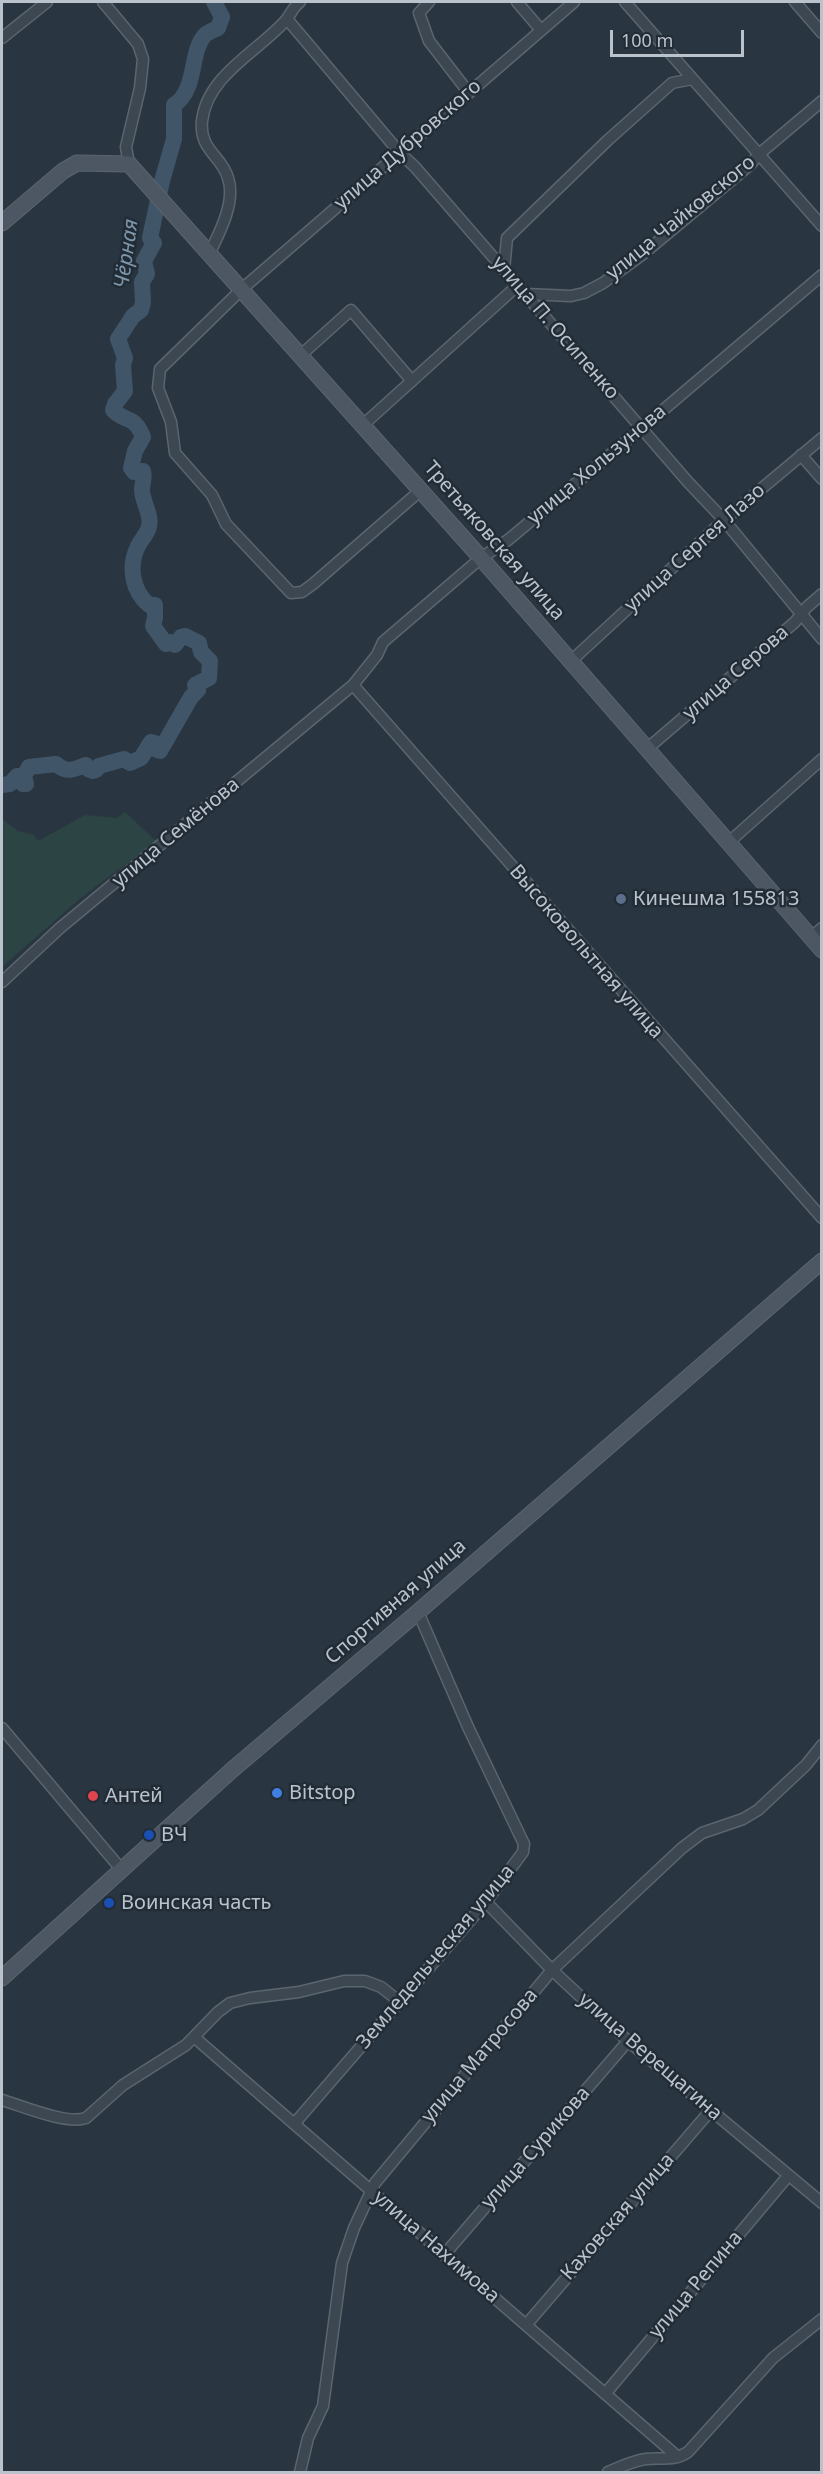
<!DOCTYPE html>
<meta charset="utf-8">
<style>
body{margin:0}
#map{position:relative;width:823px;height:2474px;overflow:hidden;background:#293641;font-family:"Noto Sans",sans-serif}
canvas{display:block}
.frame{position:absolute;inset:0;border:3px solid #bac2cb;pointer-events:none}
.scale{position:absolute;left:610px;top:30px;width:134px;height:27px;box-sizing:border-box;border:3px solid #bac2cb;border-top:0;padding-left:8px;font-size:18px;line-height:21px;white-space:nowrap;color:#bac2cb;-webkit-text-stroke:4px #222c36;paint-order:stroke}
</style>
<div id="map">
<canvas width="823" height="2474"></canvas>
<div class="frame"></div>
<div class="scale">100 m</div>
</div>
<script>
const c = document.querySelector('canvas').getContext('2d');
c.lineJoin = 'round';
function fill(path, color) {
  c.fillStyle = color;
  c.fill(path, 'evenodd');
}
function trace(path, color, width, dash) {
  c.strokeStyle = color;
  c.lineWidth = width;
  c.lineCap = dash ? 'butt' : 'round';
  c.setLineDash(dash || []);
  c.stroke(path);
}
function label(font, color, halo, rows, align = 'center') {
  c.font = font + ' "Noto Sans",sans-serif';
  c.lineWidth = 5;
  c.setLineDash([]);
  c.textBaseline = 'middle';
  c.strokeStyle = halo;
  c.fillStyle = color;
  for (const [text, x, y, turn = 0] of rows) {
    c.save();
    c.translate(x, y);
    c.rotate((+turn || 0) * Math.PI / 180);
    c.textAlign = isNaN(turn) ? turn : align;
    if (halo) c.strokeText(text, 0, 0);
    c.fillText(text, 0, 0);
    c.restore();
  }
}
fill(new Path2D(`
 M125,812L156,841L82,897L2,967V819L18,831L34,835L38,841L85,815L117,818Z`), '#2c4443');
trace(new Path2D(`
 M2,785L10,784L17,776L23,784H26L24,776L29,767L56,764C68,774 73,769 86,765L88,769L93,771L96,770L99,766L124,759L130,763L141,758L151,742L155,743L157,750L160,751L191,697L198,690L195,685L209,678L210,661L201,652L199,643L185,636L181,637L175,645L170,642L166,644L153,626L155,618V605H149C132,591 128,566 138,546C141,540 148,533 149,526C152,515 142,501 142,490C142,483 145,478 143,471L134,472L131,468L135,451L143,437C134,414 125,423 113,410L115,404L125,391L123,365L125,358L118,339L133,316L141,310L143,302L142,282L147,274L144,261L154,243L150,238L162,181L174,139V105C198,89 189,52 205,35C208,32 214,30 218,28L222,17L214,2`), '#415568', 16);
const street = new Path2D(`
 M103,2L138,44L143,59L140,88L126,147L129,164
 M429,2L419,13L429,41L469,93
 M517,2L541,30
 M625,2L822,226
 M795,2L822,33
 M287,19L400,153L415,167L688,482L724,520L822,639
 M2,38L47,2
 M210,252C220,232 236,201 228,178C222,156 199,150 202,121C207,75 259,51 286,20C291,14 293,7 300,2
 M504,270L507,238L608,140L672,83L692,79
 M525,294L571,296L584,293L603,283L643,254L751,164L758,155L822,101
 M301,355L351,310L412,381
 M363,425L517,286
 M801,455L822,479
 M421,490L313,584L302,592L291,593L226,524L212,495L175,453L171,422L158,388L160,369L242,289L574,2
 M571,661L724,520L822,438
 M353,685L822,1218
 M648,748L795,622L807,607L822,594
 M728,843L822,759
 M811,938L822,928
 M2,982L60,928L353,685L377,655L383,642L481,558L508,540L642,428L822,275
 M2,1728L121,1869
 M486,1902L552,1970L628,2041L822,2203
 M194,2037L678,2457
 M2,2100C22,2106 67,2125 86,2118L123,2085L186,2045L218,2012L230,2003L250,1998L299,1992L344,1981H365L381,1987L400,2002
 M294,2124L486,1902L523,1852L524,1844L468,1727L418,1612
 M444,2255L628,2041
 M526,2325L711,2110
 M605,2394L788,2176
 M300,2472L308,2438L323,2406L342,2263L354,2228L375,2183L552,1970L682,1848L702,1833L743,1819L758,1810L806,1765L822,1745
 M608,2472C620,2467 632,2461 646,2459C662,2457 673,2462 688,2452L773,2358L822,2319`);
const secondary = new Path2D(`
 M2,223L63,171L77,163L129,164L481,558L822,950
 M2,1978L232,1770L418,1612L822,1261`);
trace(street, '#5b656e', 13);
trace(secondary, '#5b656e', 17);
trace(street, '#3d4751', 10);
trace(secondary, '#4c5763', 15);
for (const [x, y, r, color] of [
 [621,899,6,"#5c6f8a"],
 [277,1793,6,"#3f7fe0"],
 [93,1796,6,"#e0444e"],
 [149,1835,6,"#1a4fb4"],
 [109,1903,6,"#1a4fb4"]
]) {
  const dot = new Path2D();
  dot.arc(x, y, r, 0, 2 * Math.PI);
  c.fillStyle = color;
  c.fill(dot);
  trace(dot, '#222c36', 2);
}
label('20px', '#bac2cb', '#222c36', [
 ["улица Дубровского",408,145,-41],
 ["улица Чайковского",681,218,-39],
 ["улица П. Осипенко",555,328,49],
 ["улица Хользунова",597,465,-40],
 ["Третьяковская улица",494,541,49],
 ["улица Сергея Лазо",695,548,-42],
 ["улица Серова",736,673,-41],
 ["улица Семёнова",176,833,-40],
 ["Высоковольтная улица",586,952,49],
 ["Спортивная улица",396,1602,-41],
 ["Земледельческая улица",436,1957,-50],
 ["улица Матросова",480,2056,-50],
 ["улица Верещагина",650,2057,41],
 ["улица Сурикова",536,2148,-49],
 ["Каховская улица",618,2217,-49],
 ["улица Нахимова",436,2247,41],
 ["улица Репина",696,2285,-50]
]);
label('20px', '#bac2cb', '#222c36', [
 ["Кинешма 155813",633,899],
 ["Bitstop",289,1793],
 ["Антей",105,1796],
 ["ВЧ",161,1835],
 ["Воинская часть",121,1903]
], 'left');
label('italic 21px', '#7e96aa', '#222c36', [
 ["Чёрная",127,254,-82]
]);
</script>
